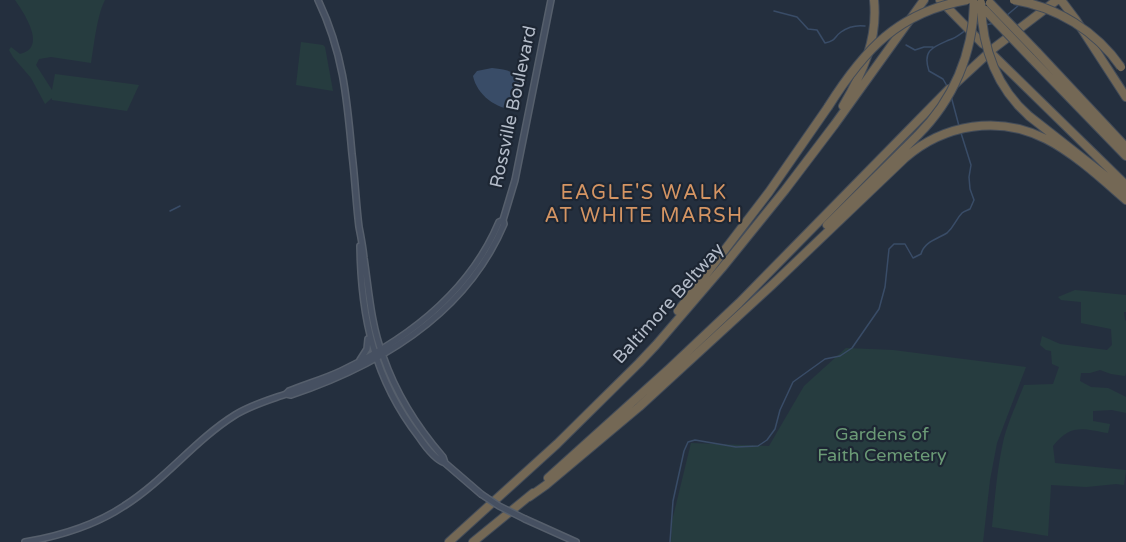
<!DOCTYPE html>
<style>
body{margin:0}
canvas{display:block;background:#242f3e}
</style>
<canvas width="1126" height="542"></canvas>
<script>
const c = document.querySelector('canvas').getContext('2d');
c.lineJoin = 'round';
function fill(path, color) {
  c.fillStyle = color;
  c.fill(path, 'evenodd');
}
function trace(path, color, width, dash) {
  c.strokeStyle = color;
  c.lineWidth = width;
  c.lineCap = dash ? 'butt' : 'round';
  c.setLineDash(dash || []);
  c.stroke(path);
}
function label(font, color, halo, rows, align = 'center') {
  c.font = font + ' "Varela Round",sans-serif';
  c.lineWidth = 4.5;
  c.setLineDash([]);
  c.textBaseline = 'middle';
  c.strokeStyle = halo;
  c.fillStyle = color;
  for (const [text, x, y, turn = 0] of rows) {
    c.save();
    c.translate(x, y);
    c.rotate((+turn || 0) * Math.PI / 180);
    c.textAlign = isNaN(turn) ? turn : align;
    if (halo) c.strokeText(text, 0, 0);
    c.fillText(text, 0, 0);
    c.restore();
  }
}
fill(new Path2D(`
 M15,0H105C97,15 94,45 91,63L51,57L39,59L36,65L52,90L55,74L139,85L127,111L52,100V98L45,104L31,78L13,57L9,50L11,47L20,54C48,48 24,13 15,0Z
 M301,42L323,45L325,47L333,91L296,85Z
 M1075,290L1126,295V312H1124L1125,320L1126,321V373L1125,376L1111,374L1100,370L1090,373H1081L1080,381L1091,387L1108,388L1126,397V413L1112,410L1093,411V421L1110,424L1108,433C1083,429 1071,423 1053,446L1055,463L1126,470L1124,485L1116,484L1086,487L1051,485L1048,536L992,527C995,498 997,468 1004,438C1009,420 1017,403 1024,385L1053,384L1059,367L1052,364L1051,351L1046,350L1040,345L1042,336L1060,344L1107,350L1112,345L1111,329L1081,323V302L1061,300L1058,297Z
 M846,348L893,350L1026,367L997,443L990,480L983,542H671L672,521L691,443L769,446L804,386Z`), '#263c3f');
fill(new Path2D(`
 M492,68C526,71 521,82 516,110C496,109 477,95 473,76L477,71Z`), '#394c67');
trace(new Path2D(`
 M774,11L797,17L808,29L817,30L825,43C836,41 834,37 841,32C848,27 857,25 865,26
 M1006,16L1019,5
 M985,25L995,23
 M906,45L915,50L924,47H933
 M947,86L943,79L929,71C922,50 933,47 949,40C956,38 960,34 966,30
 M951,96L959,126
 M170,211L180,206
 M670,542L673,501L684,451L688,442L695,440L736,447L758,446L767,440L775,429L780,410L793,382L825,359L840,356L852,348L879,309L885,287L889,249L894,244H905L913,258L921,254C924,242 937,239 947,233C955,226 956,219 962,213C964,211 968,210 970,209L974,200L970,189L969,177L971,165L961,133`), '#394c67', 1.5);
const secondary = new Path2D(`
 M318,0C343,52 347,98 352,154C355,178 356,203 359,227C361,237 363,248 364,258C369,292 371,325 383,356C396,394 417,427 443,457L445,463
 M360,246C361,317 374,379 419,437C425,446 434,459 445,463L481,494
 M360,360L367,349L368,339
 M286,394L291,395C380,365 466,314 504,224L503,220L515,180L551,0
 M525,519L576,542
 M25,542C60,536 94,526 124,506C165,480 195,440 235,415C251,405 269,400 286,394L289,391C306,384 324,379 341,371C408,339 470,291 499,222L503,220`);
const motorway = new Path2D(`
 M940,0L983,44
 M1061,0L1076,20L1126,97
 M1037,52L1126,147
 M991,53L1126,185
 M1031,58L1126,156
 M956,83L994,48L1057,0
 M843,106C863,72 878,40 874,0
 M1029,116L1126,192
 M827,225L918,135
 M678,311L769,192L828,107
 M548,478L670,368L739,303L949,89
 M529,497L546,485L639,407L772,285L905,158C944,124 999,115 1046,139C1074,153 1103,180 1126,200
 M449,542L557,444L639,363L656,345L722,268L785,190L835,124L924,0
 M473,542L533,493`);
trace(secondary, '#565f6c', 8);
trace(motorway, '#434c59', 10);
trace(secondary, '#465061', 5);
trace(motorway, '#746855', 8);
const secondaryBridge = new Path2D(`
 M481,494L499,506L525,519`);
const motorwayBridge = new Path2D(`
 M1014,0C1057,7 1096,31 1121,67
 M981,3C982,47 995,86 1029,116
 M990,3L1037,52
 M985,10L1031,58
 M828,107C864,50 898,12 967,0
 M918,135C953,100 973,54 974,3`);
trace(secondaryBridge, '#565f6c', 8, []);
trace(motorwayBridge, '#434c59', 10, []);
trace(secondaryBridge, '#465061', 5);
trace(motorwayBridge, '#746855', 8);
label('18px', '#b4bcc9', '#1d2633', [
 ["Rossville Boulevard",514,107,-78],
 ["Baltimore Beltway",669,304,-48]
]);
label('18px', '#6b9a76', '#1d2633', [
 ["Gardens of",882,435],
 ["Faith Cemetery",882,456]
]);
c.letterSpacing = '1.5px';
label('20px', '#d59563', '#1d2633', [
 ["EAGLE'S WALK",644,194],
 ["AT WHITE MARSH",644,217]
]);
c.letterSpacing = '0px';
</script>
